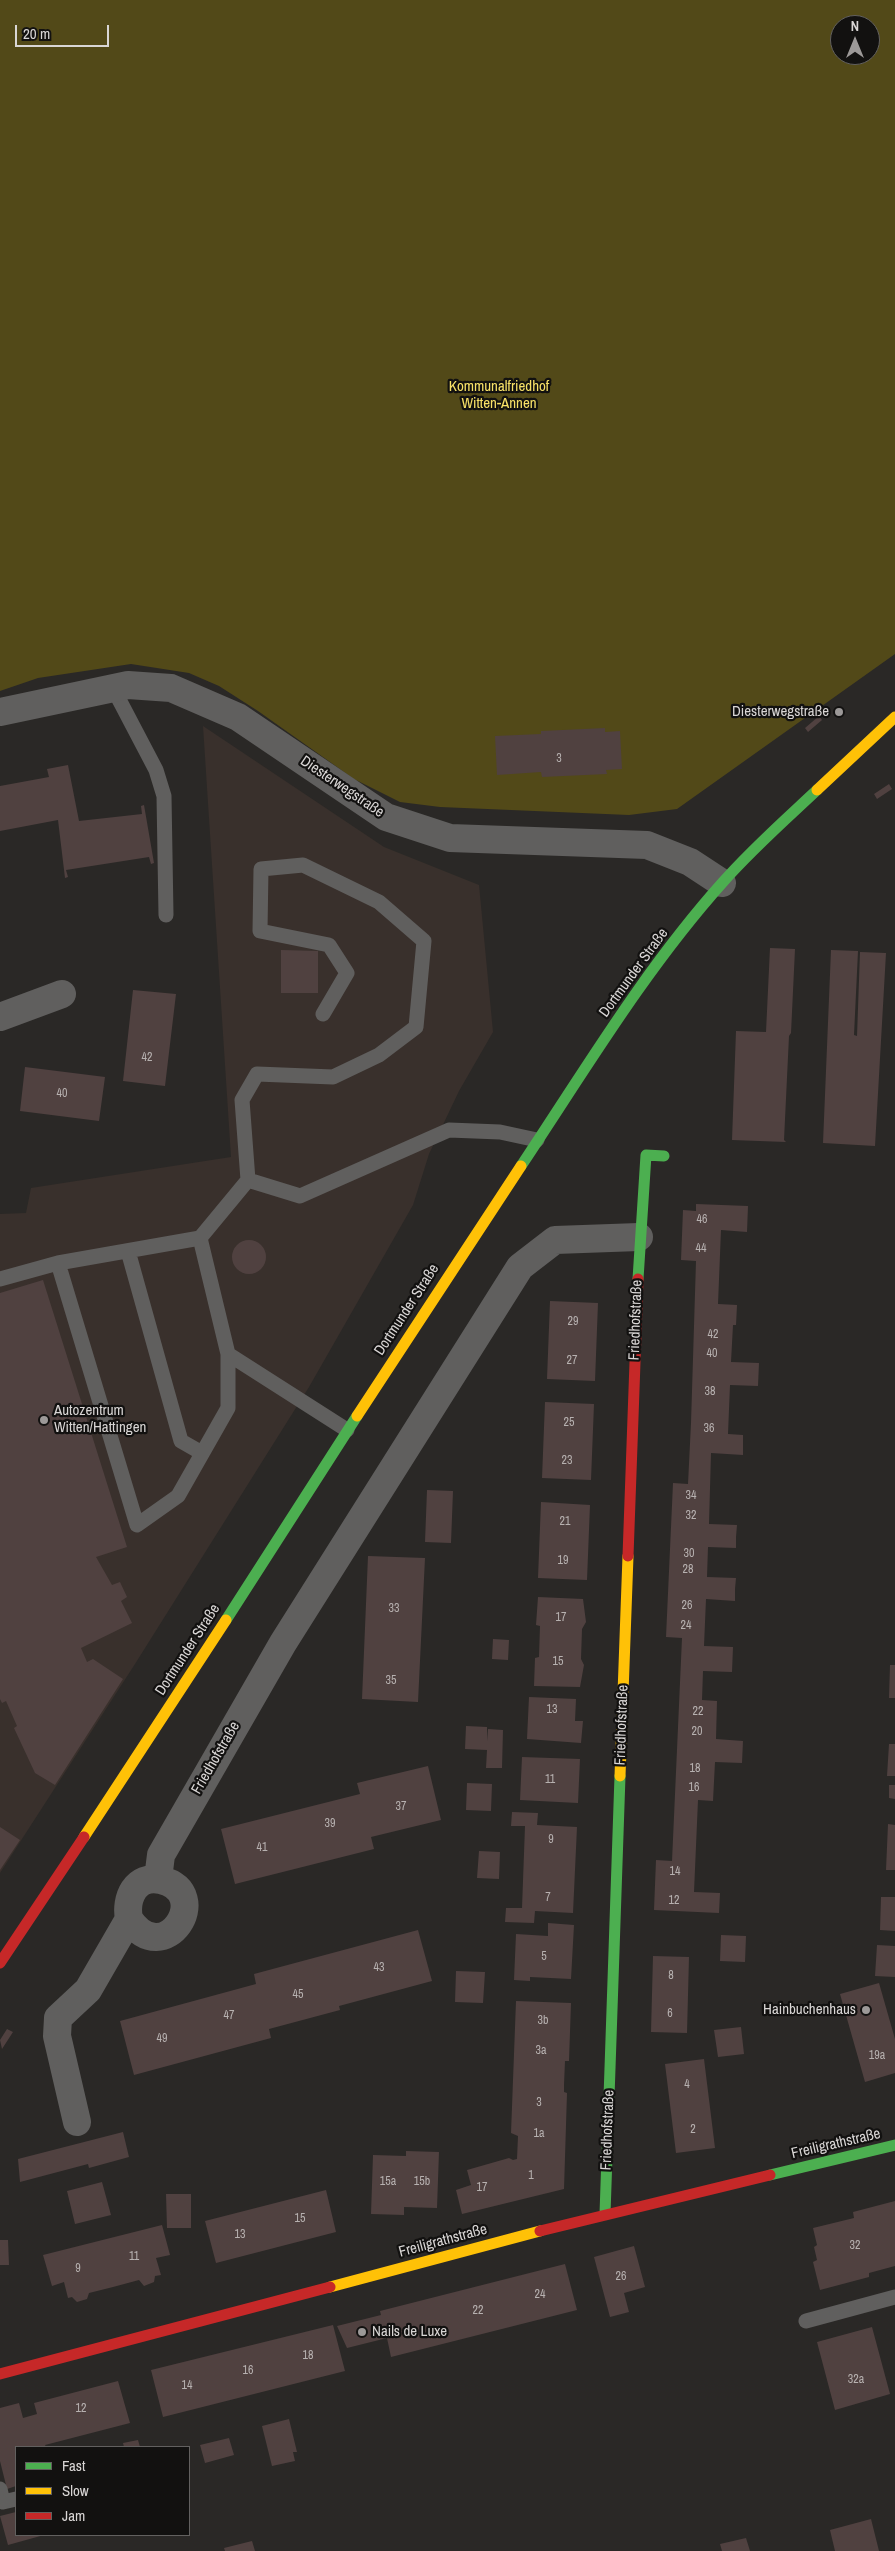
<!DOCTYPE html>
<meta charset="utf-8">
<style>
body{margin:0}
#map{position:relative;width:895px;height:2551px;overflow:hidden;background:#2a2826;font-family:"Archivo Narrow",sans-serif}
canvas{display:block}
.legend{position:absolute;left:15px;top:2446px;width:175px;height:90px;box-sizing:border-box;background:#121110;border:1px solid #62605f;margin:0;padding:6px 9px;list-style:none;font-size:15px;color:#d9d6d5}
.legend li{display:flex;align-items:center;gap:10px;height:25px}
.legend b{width:25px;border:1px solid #62605f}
.north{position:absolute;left:830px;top:15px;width:50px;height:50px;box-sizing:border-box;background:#121110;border:1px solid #62605f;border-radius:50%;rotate:0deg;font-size:14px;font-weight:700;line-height:20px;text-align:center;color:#d9d6d5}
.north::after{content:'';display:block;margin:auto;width:18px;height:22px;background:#9c9998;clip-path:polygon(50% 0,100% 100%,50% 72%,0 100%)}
.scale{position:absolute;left:15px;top:25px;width:94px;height:22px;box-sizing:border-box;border:2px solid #d9d6d5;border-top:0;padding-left:6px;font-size:15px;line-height:18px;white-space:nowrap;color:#d9d6d5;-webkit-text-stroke:4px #121110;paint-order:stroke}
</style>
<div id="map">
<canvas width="895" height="2551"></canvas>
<ul class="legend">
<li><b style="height:6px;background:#4caf50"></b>Fast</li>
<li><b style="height:6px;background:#ffc107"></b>Slow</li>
<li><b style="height:6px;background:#c62828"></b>Jam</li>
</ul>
<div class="north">N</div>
<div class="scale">20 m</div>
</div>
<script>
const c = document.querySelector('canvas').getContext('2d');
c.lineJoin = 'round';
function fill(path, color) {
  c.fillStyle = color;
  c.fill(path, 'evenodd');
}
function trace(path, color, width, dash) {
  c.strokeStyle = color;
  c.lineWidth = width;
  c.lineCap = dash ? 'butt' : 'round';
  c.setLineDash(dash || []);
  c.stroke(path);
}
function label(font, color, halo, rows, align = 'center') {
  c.font = font + ' "Archivo Narrow",sans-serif';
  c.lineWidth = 4.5;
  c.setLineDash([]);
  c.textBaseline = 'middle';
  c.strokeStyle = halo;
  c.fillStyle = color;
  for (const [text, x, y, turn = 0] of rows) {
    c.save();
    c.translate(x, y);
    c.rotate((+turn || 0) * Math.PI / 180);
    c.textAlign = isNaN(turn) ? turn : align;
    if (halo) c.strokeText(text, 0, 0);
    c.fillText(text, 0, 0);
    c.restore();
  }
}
fill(new Path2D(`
 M203,726L384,847L479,885L493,1032L459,1091L429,1154L413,1205L309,1387L135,1664L0,1873V1214L26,1213L31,1188L231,1157Z`), '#39302c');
fill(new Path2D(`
 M0,0H895V654L677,809L629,815L440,807L400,802L354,779L258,711L219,686L189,673L131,664L38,678L0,691ZM840,25H870V55H840Z`), '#524918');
fill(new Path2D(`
 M819,716L822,720L808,732L805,728Z
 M605,728V732L620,731L622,769L606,770L607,774L542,777L541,772L497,775L495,736L541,734V731Z
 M68,765L79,821L142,814L141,806L144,805L154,863L151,864L149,857L66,870L68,877L65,878L58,820L0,831V786L49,777L47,769Z
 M889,784L892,789L877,799L874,794Z
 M770,948L795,949L791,1033L789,1036L784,1140L786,1142L732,1140L736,1031L766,1032Z
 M281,950L318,951V993H281Z
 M831,950L858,951L854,1035L857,1036L860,952L886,953L875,1146L823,1143Z
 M133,990L176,994L165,1086L123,1081Z
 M25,1067L105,1077L99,1121L20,1111Z
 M696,1204L748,1206L747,1232L721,1230L718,1304L737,1305L736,1325H733L731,1362L759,1363L758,1386L730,1385L728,1434L743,1435V1455L711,1453L709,1524L737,1525L736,1537V1548L708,1547L707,1577L736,1578L735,1589V1601L706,1599L704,1646L733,1647L732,1672L703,1671L702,1700L717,1701L716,1739L743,1741L742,1763L715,1762L713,1801L698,1800L694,1892L720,1893L719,1913L654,1910L656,1860L672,1861L682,1638L666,1637L673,1483L688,1484L691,1423L696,1261L681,1260L683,1210L696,1211Z
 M232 1257a17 17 0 1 1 34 0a17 17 0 1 1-34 0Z
 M43,1280L127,1547L96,1557L112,1585L120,1582L127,1597L121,1601L132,1623L81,1648L87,1662L93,1659L123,1679L55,1785L35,1773L14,1728L17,1726L6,1701L2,1703L0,1699V1293Z
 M550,1301L598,1303L595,1381L547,1379Z
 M545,1402L594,1404L591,1480L542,1478Z
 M427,1490L453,1491L451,1543L425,1542Z
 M541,1502L590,1505L587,1580L538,1578Z
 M368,1556L425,1558L418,1702L362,1699Z
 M538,1597L583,1599L586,1622L582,1629L581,1659L584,1665L580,1687L534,1686L535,1658L539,1657L540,1626L536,1625Z
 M493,1639L509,1640L508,1660L492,1659Z
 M890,1665H895V1698H889Z
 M529,1697L576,1699L575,1721H583L581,1743L527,1739Z
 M466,1726L487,1727V1741L488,1729L503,1730L502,1768H486L487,1750L465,1749Z
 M889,1744H895V1776H887Z
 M522,1757L580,1759L578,1803L520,1800Z
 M428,1766L441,1820L371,1837L374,1849L235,1884L221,1829L360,1794L357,1783Z
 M467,1783L492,1784L491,1811L466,1810Z
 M889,1785H895V1799L889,1798Z
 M512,1812L538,1813L537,1825L577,1827L573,1913L535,1911L534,1923L505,1922L506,1908H522L525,1826H511Z
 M888,1824L895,1825V1870H886Z
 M0,1827L20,1840L0,1870Z
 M479,1851L500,1852L499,1879L477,1878Z
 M881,1897H895V1931L880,1930Z
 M548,1923L574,1925L571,1979L530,1977V1981L514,1980L516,1934L548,1936Z
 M418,1930L432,1981L339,2006L340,2010L269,2029L271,2038L134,2075L120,2021L256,1984L254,1974Z
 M721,1935L746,1936L745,1962L720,1961Z
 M877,1945L895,1946V1977L875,1976Z
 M653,1956L689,1957L687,2033L651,2032Z
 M456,1971L485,1972L483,2003L455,2002Z
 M879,1983L895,2039V2073L865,2082L840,1994Z
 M516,2001L571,2003L569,2061H565L564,2085V2092L567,2093L564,2189L462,2214L456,2190L471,2185L467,2170L509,2158L513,2160L517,2159L518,2136L511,2133Z
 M741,2027L744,2054L718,2057L714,2030Z
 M7,2029L13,2032L2,2049L0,2040Z
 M704,2059L715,2148L676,2153L665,2064Z
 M123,2132L129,2157L89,2168L88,2164L20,2182L18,2159Z
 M406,2151L439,2152L437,2208L404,2207V2215L371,2214L373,2155L406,2156Z
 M102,2182L111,2215L75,2224L67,2191Z
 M326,2190L336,2232L216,2263L205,2221Z
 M166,2194H191V2228H167Z
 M895,2201V2266L869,2273V2277L820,2290L813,2262L817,2260L814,2247L817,2245L813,2228L854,2218L853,2212Z
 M162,2225L170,2255L156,2258L161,2275L155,2276L154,2282L144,2286L139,2280L113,2287L89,2293L87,2299L77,2302L72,2297L68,2298L64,2282L52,2286L43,2255Z
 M0,2240H8L9,2265H0Z
 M634,2246L645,2287L624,2293L629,2312L610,2317L594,2257Z
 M565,2264L577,2310L391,2357L387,2338L347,2348L337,2326L381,2315L380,2311Z
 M333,2325L345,2371L163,2417L151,2370Z
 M872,2327L890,2394L835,2410L817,2342Z
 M118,2381L130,2423L45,2445L46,2447H16V2486L7,2489L0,2461V2408L19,2403L23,2418L37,2414L34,2403Z
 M289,2419L297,2452H293L295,2461L272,2466L262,2426Z
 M229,2438L234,2455L205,2463L200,2445Z
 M138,2440L140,2447H124L123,2443Z
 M16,2512V2535H44L8,2545L0,2516Z
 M871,2519L879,2551H835L830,2530Z
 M746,2538L750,2551H722L720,2544Z
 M252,2541L255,2551H225L224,2548Z`), '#504140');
trace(new Path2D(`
 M113,688L156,770L164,796L166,915
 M248,1180L242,1100L257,1074L333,1077L379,1055L416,1027L424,941L379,902L303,865L261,869L260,931L329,945L347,973L323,1014
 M200,1238L228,1354L347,1430
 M128,1251L181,1441L202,1453
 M58,1263L137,1525L178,1496L228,1408V1354
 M0,1279L58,1263L200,1238L248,1180L300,1196L449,1130L500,1132L537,1140
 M806,2321L895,2297
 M0,2489L3,2502L16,2499`), '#605f5e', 15);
trace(new Path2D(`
 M0,712L128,685L171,688L238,717L386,817L450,838L647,845L690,862L722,883
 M0,1017L62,994
 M158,1879L161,1855L283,1643L520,1267L555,1240L639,1237
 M77,2122L57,2036L58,2018L88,1990L129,1919C125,1899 135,1874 161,1880C215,1893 164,1972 129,1919`), '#605f5e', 28);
trace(new Path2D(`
 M521,1166C585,1070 645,969 723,882C752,849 785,820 817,790
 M638,1279L646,1155L664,1156
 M226,1620L357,1416
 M770,2175L895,2145
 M605,2214L620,1776`), '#4caf50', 11);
trace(new Path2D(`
 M817,790L895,717
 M357,1416L521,1166
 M620,1776L628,1556
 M84,1837L226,1620
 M330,2287L540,2231`), '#ffc107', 11);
trace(new Path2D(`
 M628,1556L638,1279
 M0,1963L84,1837
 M540,2231L770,2175
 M0,2374L330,2287`), '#c62828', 11);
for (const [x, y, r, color] of [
 [839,712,5,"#9c9998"],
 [44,1420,5,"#9c9998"],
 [866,2010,5,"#9c9998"],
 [362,2332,5,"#9c9998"]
]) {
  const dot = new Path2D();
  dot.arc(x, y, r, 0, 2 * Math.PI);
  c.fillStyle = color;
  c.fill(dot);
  trace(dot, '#121110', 2);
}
label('12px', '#b7b1b0', null, [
 ["3",559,759],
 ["42",147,1058],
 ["40",62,1094],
 ["46",702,1220],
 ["44",701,1249],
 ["29",573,1322],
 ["42",713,1335],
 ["40",712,1354],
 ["27",572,1361],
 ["38",710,1392],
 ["25",569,1423],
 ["36",709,1429],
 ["23",567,1461],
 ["34",691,1496],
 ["32",691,1516],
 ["21",565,1522],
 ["30",689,1554],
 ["19",563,1561],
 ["28",688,1570],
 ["26",687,1606],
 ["33",394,1609],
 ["17",561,1618],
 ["24",686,1626],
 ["15",558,1662],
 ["35",391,1681],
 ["13",552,1710],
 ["22",698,1712],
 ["20",697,1732],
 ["18",695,1769],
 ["11",550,1780],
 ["16",694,1788],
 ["37",401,1807],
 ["39",330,1824],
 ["9",551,1840],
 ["41",262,1848],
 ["14",675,1872],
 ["7",548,1898],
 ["12",674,1901],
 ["5",544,1957],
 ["43",379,1968],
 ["8",671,1976],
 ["45",298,1995],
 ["6",670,2014],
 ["47",229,2016],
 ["3b",543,2021],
 ["49",162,2039],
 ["3a",541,2051],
 ["19a",877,2056],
 ["4",687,2085],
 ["3",539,2103],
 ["2",693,2130],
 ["1a",539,2134],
 ["1",531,2176],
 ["15a",388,2182],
 ["15b",422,2182],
 ["17",482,2188],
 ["15",300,2219],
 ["13",240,2235],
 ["32",855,2246],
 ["11",134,2257],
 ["9",78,2269],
 ["26",621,2277],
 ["24",540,2295],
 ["22",478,2311],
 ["18",308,2356],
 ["16",248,2371],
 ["32a",856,2380],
 ["14",187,2386],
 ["12",81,2409]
]);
label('15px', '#f8e167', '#121110', [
 ["Kommunalfriedhof",499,387],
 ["Witten-Annen",499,404]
]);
label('15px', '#d9d6d5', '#121110', [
 ["Diesterwegstraße",829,712],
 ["Autozentrum",54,1411,"left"],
 ["Witten/Hattingen",54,1428,"left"],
 ["Hainbuchenhaus",856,2010],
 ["Nails de Luxe",372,2332,"left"]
], 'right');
label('15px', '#d9d6d5', '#121110', [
 ["Diesterwegstraße",342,787,34],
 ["Dortmunder Straße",634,973,-54],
 ["Dortmunder Straße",407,1310,-57],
 ["Friedhofstraße",636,1320,-88],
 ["Dortmunder Straße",188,1650,-57],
 ["Friedhofstraße",622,1725,-88],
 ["Friedhofstraße",216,1758,-60],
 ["Friedhofstraße",608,2130,-88],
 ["Freiligrathstraße",836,2144,-13],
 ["Freiligrathstraße",443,2241,-15]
]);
</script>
